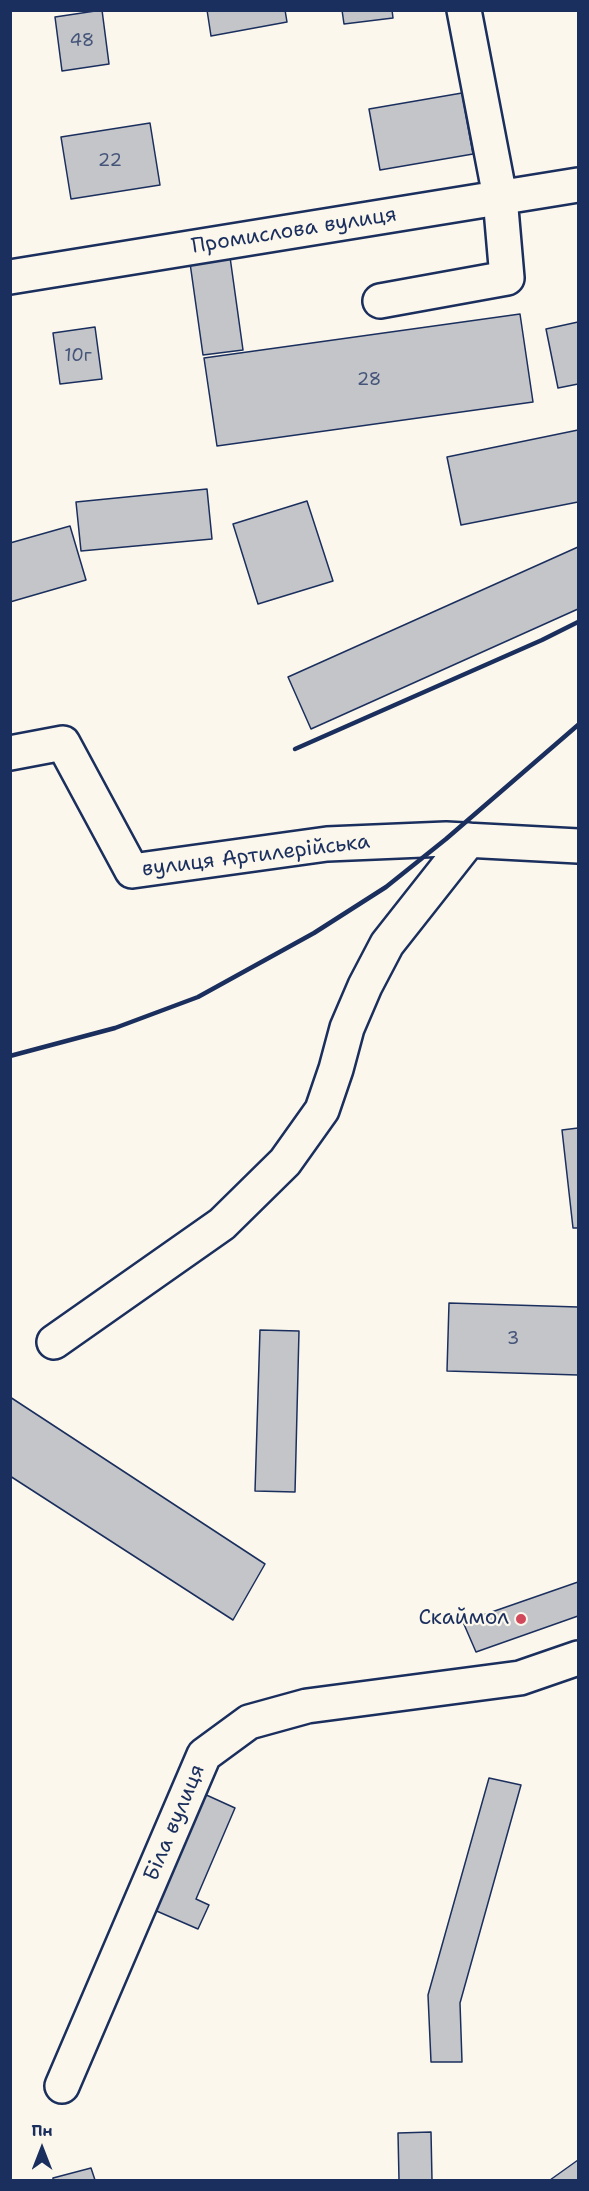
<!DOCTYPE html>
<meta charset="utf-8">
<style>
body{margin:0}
#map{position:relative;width:589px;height:2191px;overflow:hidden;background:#fbf7ec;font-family:"Shantell Sans",sans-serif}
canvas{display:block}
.frame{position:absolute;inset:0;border:12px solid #1b2f5e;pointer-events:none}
.north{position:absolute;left:12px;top:2119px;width:60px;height:60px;-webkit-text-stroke:4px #fbf7ec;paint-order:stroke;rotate:0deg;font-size:16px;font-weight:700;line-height:24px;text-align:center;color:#1b2f5e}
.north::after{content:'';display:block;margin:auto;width:21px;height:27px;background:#1b2f5e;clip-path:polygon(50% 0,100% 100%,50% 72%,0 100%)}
</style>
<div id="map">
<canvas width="589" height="2191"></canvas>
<div class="frame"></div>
<div class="north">Пн</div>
</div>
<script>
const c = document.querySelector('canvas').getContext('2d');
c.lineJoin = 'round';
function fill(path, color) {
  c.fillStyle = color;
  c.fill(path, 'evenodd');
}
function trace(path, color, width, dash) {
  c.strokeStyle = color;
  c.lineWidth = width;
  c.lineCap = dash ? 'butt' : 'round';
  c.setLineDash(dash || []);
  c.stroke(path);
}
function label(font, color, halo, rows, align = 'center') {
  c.font = font + ' "Shantell Sans",sans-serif';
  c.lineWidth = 4.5;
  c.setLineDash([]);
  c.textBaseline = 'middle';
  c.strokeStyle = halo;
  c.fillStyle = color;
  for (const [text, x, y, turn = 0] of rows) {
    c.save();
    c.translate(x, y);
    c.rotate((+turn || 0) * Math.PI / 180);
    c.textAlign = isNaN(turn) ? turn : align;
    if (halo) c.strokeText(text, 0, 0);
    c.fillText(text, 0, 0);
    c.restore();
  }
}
const building = new Path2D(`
 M102,10L109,64L62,71L55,17Z
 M207,10H285L287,22L211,36Z
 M342,10H392L393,18L344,24Z
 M462,93L473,154L380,170L369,109Z
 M150,123L160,185L71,199L61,137Z
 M230,257L243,350L203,355L190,263Z
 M520,314L533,402L217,446L204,358Z
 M578,322V384L558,388L546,329Z
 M95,327L102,379L60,384L53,333Z
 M578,430V502L461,525L447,457Z
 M207,489L212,539L81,551L76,502Z
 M307,501L333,581L258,604L233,524Z
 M70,526L86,580L10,602V543Z
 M578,547V609L311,729L288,677Z
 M578,1128V1228H573L562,1130Z
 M449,1303L578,1307V1375L447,1371Z
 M260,1330L299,1331L295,1492L255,1491Z
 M10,1397L265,1564L233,1620L10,1476Z
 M578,1582V1616L476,1652L463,1622Z
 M489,1778L521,1785L460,2003L462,2062H431L428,1995Z
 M202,1793L235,1808L196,1899L209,1905L198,1929L152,1909Z
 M431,2132L432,2180H399L398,2133Z
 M578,2160V2180H550Z
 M91,2168L95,2180H53V2178Z`);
fill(building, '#c3c5c9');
trace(building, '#1b2f5e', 1.5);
const minor = new Path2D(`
 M10,277L578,185
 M380,301L507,278L500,197L464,10
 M10,753L63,743L132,871L327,844L446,839L578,846
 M54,1342L222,1224L285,1162L322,1110L336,1069L347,1028L365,986L387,944L469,840
 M62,2086L204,1755L249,1722L307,1706L520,1678L578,1658`);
trace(minor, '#1b2f5e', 38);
trace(minor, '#fbf7ec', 33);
trace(new Path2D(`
 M295,749L542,640L578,622
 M10,1056L115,1028L198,997L314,933L386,887L446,839L578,725`), '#1b2f5e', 4.5);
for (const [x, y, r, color] of [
 [521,1619,6,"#d1495b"]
]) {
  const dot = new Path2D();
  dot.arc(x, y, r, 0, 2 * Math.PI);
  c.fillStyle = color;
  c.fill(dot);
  trace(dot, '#fbf7ec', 2);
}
label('18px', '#455479', null, [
 ["48",82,41],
 ["22",110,161],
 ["10г",78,356],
 ["28",369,380],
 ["3",513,1339]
]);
label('21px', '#1b2f5e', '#fbf7ec', [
 ["Промислова вулиця",294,231,-9],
 ["вулиця Артилерійська",256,856,-7],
 ["Біла вулиця",175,1823,-67]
]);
label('21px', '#1b2f5e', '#fbf7ec', [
 ["Скаймол",509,1619]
], 'right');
</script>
